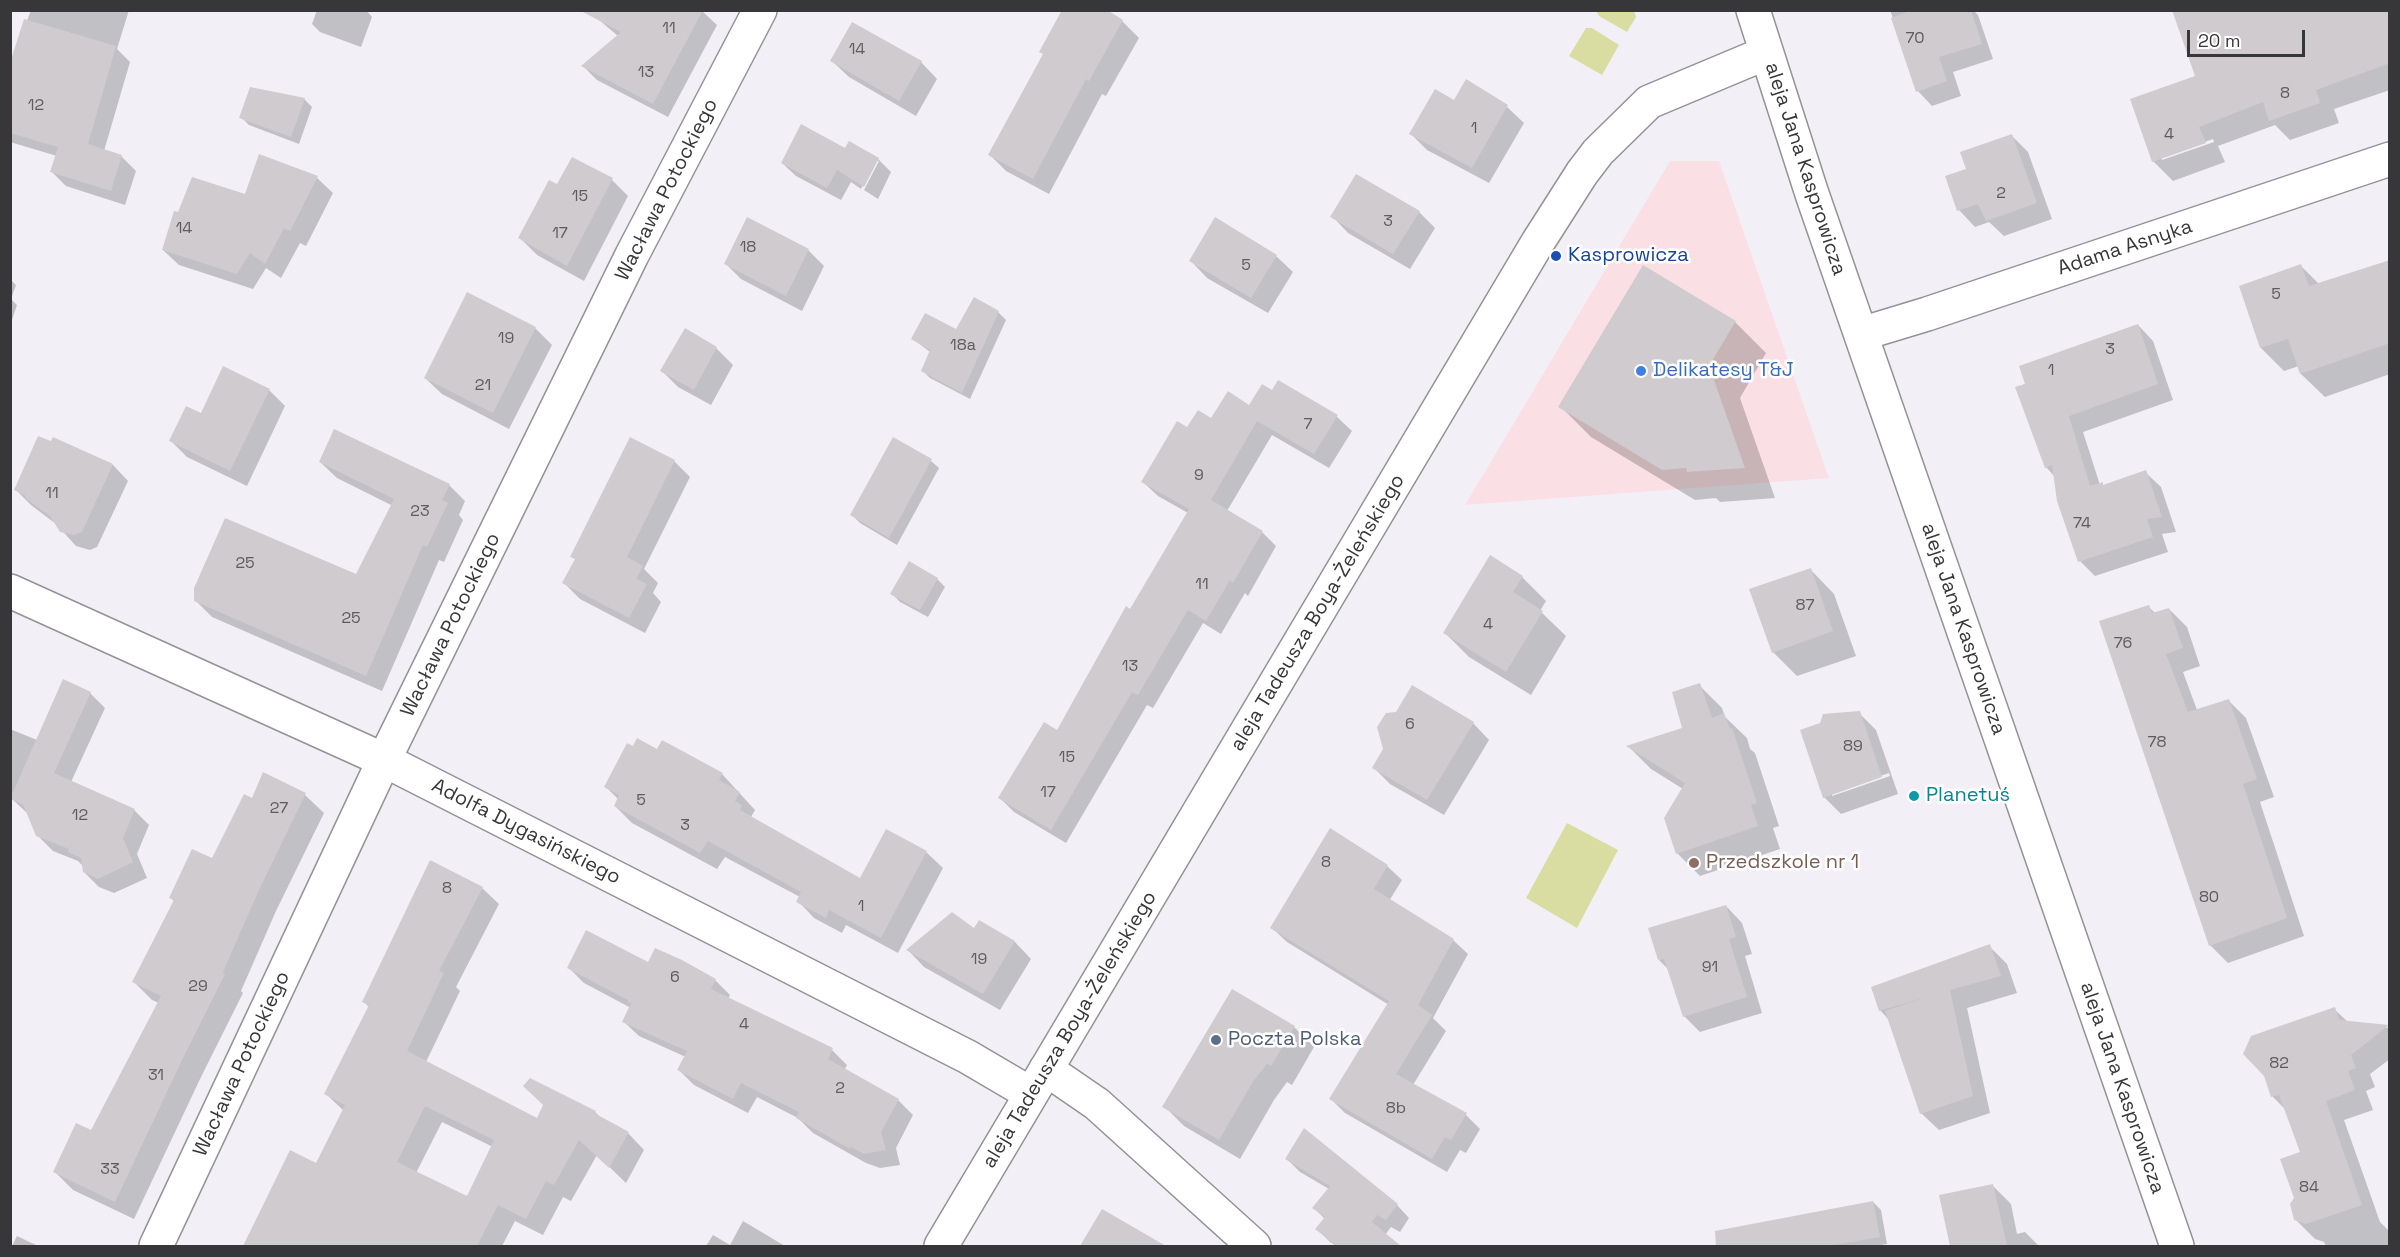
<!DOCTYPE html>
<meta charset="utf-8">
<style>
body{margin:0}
#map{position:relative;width:2400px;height:1257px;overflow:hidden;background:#f2f0f6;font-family:"Space Grotesk",sans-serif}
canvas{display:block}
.frame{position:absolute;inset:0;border:12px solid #373739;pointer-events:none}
.scale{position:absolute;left:2187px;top:30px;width:118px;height:27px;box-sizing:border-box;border:3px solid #373739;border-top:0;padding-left:8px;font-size:18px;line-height:21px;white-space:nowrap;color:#373739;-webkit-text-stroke:4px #fff;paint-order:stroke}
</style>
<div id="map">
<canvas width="2400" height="1257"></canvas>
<div class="frame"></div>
<div class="scale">20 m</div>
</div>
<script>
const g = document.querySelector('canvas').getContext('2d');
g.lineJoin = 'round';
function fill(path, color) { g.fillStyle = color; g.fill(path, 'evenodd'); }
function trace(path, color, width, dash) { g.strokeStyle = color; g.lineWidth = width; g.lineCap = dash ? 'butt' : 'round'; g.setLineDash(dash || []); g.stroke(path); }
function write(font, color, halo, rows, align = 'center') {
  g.font = font + ' "Space Grotesk",sans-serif'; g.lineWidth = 5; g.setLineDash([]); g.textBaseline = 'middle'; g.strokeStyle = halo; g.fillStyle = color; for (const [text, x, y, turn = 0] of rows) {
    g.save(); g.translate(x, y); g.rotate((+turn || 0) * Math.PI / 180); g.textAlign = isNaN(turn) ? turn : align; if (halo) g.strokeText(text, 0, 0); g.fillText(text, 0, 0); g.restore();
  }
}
fill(new Path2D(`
 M1670,161h49l110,317 -364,27z`), '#fae0e5');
fill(new Path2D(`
 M1596,11h38l2,6 -9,15 -28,-16z
 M1586,28h6l27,17 -17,30 -33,-19z
 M1567,823l51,27 -41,78 -51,-30z`), '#d9dda1');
fill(new Path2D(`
 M31,10h98l-12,39 13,13 -26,89 17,5 15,15 -11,34 -59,-19 -15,-15 6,-15 -47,-14v-75z
 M317,10h49l6,7 -11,30 -41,-15 -8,-8z
 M1104,10l18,11 17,17 -33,58 -4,-2 -53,100 -43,-23 -16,-16 54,-100 -3,-3z
 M1890,10h83l5,5 15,44 -40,13 8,24 -29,10 -14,-15z
 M2390,10v80l-56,19 5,14 -49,17 -15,-15 -57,21 7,16 -52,19 -20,-20 44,-84zM2213,139l1,3 -52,18v-3z
 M702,11l15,14 -49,92 -71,-37 -14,-14 35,-30 -20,-17z
 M832,61l89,1 16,17 -21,37 -67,-39z
 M1466,81l41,26 17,16 -35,60 -62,-33 -16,-16 44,-32z
 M304,99l8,8 -13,37 -50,-19 -8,-8z
 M2012,136l16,16 24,67 -48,17 -15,-14 -14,5 -16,-17 9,-41z
 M846,150l32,9 13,13 -13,27 -14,-9 15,-29h-4l-14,28 -10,-7 -10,18 -45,-24 -14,-13z
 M317,178l16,15 -27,53 -6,-3 -19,35 -15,-10 -13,21 -74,-24 -16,-15 83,-54z
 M612,180l16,16 -44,85 -47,-26 -17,-17 38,-52z
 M1419,212l16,16 -25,41 -62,-36 -16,-17z
 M748,219l60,31 16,16 -22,45 -61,-32 -15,-15z
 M1216,219l60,37 17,16 -25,41 -61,-35 -16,-17z
 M2390,261v113l-65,23 -24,-23 -2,-8 -15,5 -23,-23 40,-82 18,18z
 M10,279l6,6 -5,14 6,6 -7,21z
 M998,312l8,8 -36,79 -40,-21 -8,-8 8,-18 -17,-13 43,-7z
 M1735,322l31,31 -26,45 35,100 -55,4 -4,-4 -21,2 -104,-63 -31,-31z
 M2138,325l15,16 20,59 -90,32 17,53 5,1 40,-14 16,15 15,45 -14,2 6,18 -73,24 -15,-15 -25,-84 -9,-10 -29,-79z
 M535,328l17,17 -43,84 -67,-35 -17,-16z
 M685,330l31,18 17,17 -22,40 -33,-18 -16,-16z
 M269,390l16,16 -38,80 -60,-29 -16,-16 30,-26z
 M1273,392l64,25 15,14 -23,37 -57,-33 -45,76 35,21 14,14 -28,50 -3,-3 -24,41 -18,-11 -50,85 -6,-3 -81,138 -52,-31 -14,-14 58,-66 130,-219 -30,-17 -15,-14 45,-53 61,-22z
 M53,439l60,26 15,16 -31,66 -7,3 -14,-4 -20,-22 -25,-19 -15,-15z
 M894,439l37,22 8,7 -42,77 -37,-22 -8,-8z
 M674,461l16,16 -46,92 14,14 -5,10 8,9 -16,31 -65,-34 -16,-16 12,-23 -4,-4z
 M320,462l129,23 16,16 -6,14 4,5 -19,42 -5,-2 -57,131 -170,-74 -17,-17 161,-24 37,-70 -56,-28z
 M1810,569l24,25 22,62 -59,20 -24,-24z
 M1522,577l24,24 -6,10 26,25 -35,59 -62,-38 -24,-24z
 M937,579l8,8 -17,30 -28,-15 -8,-8z
 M2149,607l7,7 13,-5 18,18 13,39 -17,6 14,38 31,-10 18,18 28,79 -14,5 44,134 -76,27 -18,-18z
 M1699,685l23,23 3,9 22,21 3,11 5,4 24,73 -6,2 7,21 -80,27 -23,-23 6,-64 -32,-20 -22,-22 54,-18z
 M90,693l15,15 -34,74 63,28 15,15 -12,29 10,24 -33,15 -15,-6 -15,-15 -1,-6 -5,-5 -25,-10 -16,-16 -9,-21 -17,-16 2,-5 -3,-1v-63l27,11z
 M1859,713l17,17 22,64 -57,20 -17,-17 -3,-73zM1889,773l1,3 -58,20v-3z
 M1473,723l16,17 -45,75 -54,-31 -16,-16z
 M634,748l23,2 65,24 33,36 -4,7 109,63 66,-28 17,16 -45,85 -52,-28 -4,8 -28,-15 -16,-17 2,-4 -75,-40 -8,12 -85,-46 -17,-17 4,-6 -13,-13z
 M264,774l41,21 19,18 -48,98 -35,80 2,2 -42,84 -67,142 -61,-29 -19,-19 37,-39 68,-129 -7,-3 -18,-18 41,-80 -4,-4 42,-38 40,-60z
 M1387,866l15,14 -13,21 64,39 15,14 -35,64 13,13 -33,54 53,30 14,14 -14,24 -6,-3 -13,22 -102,-59 -14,-14 58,-94 -102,-63 -15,-14z
 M482,888l17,16 -43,83 4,4 -34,71 112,58 57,-8 7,7 26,14 16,17 -18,33 -29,-28 -26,46 -8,-4 -20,38 -28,-14 -13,25h-112l-32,-15 -8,15h-100l-4,-3 70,-78 28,-54 -18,-17 43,-87 -6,-6zM442,1122l51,25 -25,51 -52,-25z
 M1726,906l16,17 10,31 -7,2 17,57 -62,19 -16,-16 -15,-46 -10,-10z
 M980,922l35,20 16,17 -31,51 -76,-43 -16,-17 67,-20z
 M1989,946l18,18 10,29 -50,15 23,105 -51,17 -18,-17 -32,-93 -9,-10z
 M648,964l67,16 15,15 -2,4 104,51 15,15 -2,4 53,31 15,15 -17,33 4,17 -20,3 -14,-5 -53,-30 -15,-15 -41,-21 -9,16 -54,-28 -15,-15 7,-13 -47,-21 -15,-14 7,-14 -47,-25 -15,-15z
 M2334,1009l14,13 42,6v31l-20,15 5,13 -9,4 7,19 -29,10 36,102 10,10v14h-64l-2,-4 -9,-3 -20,-20v-21l7,-45 -15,-42 -14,-14 -8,-22z
 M1294,1027l20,20 -22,38 -5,-3 -13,18 -34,59 -56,-33 -20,-20z
 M1287,1159l110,46 12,13 -9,14 -9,-5 -6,8 12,11h-61l-6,-4 -13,-13 8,-10 -11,-11 15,-19 -29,-17z
 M1992,1185l19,19 6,30 8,-2 14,14h-87l-11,-50z
 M1873,1202l8,8 6,34 -12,2h-123l-4,-20z
 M1103,1211l51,30 5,5h-77z
 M743,1221l42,25h-79l7,-11 17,10z
 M17,1236l21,10h-26z`), '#0003');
fill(new Path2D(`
 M579,10h124l-50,94 -72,-38 40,-34z
 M1062,10h45l16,10 -34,61 -3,-2 -53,100 -45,-24 55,-101 -4,-2z
 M1912,10h59l11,34 -43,13 8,24 -31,11 -25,-74z
 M2172,10h218v53l-74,27 4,13 -51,18 -6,-19 -64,25 7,16 -54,19 -22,-63 65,-23z
 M24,19l92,27 -28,98 34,11 -11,36 -61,-19 8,-25 -48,-14v-70z
 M852,22l70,39 -23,40 -69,-40z
 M1466,79l42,26 -36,63 -63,-34 26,-45 19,11z
 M250,87l55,11 -14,39 -52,-19z
 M801,124l44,24 4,-7 30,17 -15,29 -27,-17 -10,18 -46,-25z
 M2012,134l25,69 -51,18 -8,-17 -21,7 -12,-35 21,-7 -6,-17z
 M259,154l59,22 -28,55 -6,-3 -19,36 -15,-11 -13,21 -75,-24 12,-39 4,1 14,-35 53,17z
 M572,157l41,21 -46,88 -49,-28 31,-58 8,4z
 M1356,174l64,37 -27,43 -63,-37z
 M747,217l62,32 -23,47 -62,-32z
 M1215,217l62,38 -26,43 -62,-37z
 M2390,260v83l-90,31 -12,-35 -28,9 -21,-62 62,-22 8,22z
 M1643,265l93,56 -27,45 36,102 -58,4 -1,-4 -24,2 -104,-63z
 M467,292l69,35 -43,86 -69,-35z
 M974,297l25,14 -37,82 -41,-22 9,-21 -19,-11 14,-26 31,16z
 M2138,324l20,60 -89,32 21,70 13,-4v3l43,-15 16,47 -15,2 6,18 -75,25 -21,-61 -5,-36 -7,3 -30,-81 10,-3 -6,-18z
 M685,328l32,19 -23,43 -34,-19z
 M223,366l47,23 -40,82 -61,-30 17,-35 15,7z
 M1278,380l60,35 -24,39 -57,-33 -46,79 52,31 -30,52 -3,-3 -24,41 -18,-11 -50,85 -6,-3 -81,138 -53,-32 46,-76 13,8 69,-124 4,3 59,-100 -48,-27 36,-61 10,6 11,-17 13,8 17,-27 21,14 13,-21 10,6z
 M334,429l116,55 -8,16 6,3 -21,44 -4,-2 -57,131 -172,-75v-13l31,-70 131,56 38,-75 -75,-37z
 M38,436l13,5 2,-4 60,27 -31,68 -8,3 -14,-3 -10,-16 -25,-18 1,-2 -12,-6z
 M630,437l45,23 -48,97 16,9 -7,13 11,5 -18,34 -67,-35 13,-24 -5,-2z
 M893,437l39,22 -43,79 -39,-23z
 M1490,555l33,21 -10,16 30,19 -37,61 -63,-39z
 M909,561l29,17 -18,32 -30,-16z
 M1811,568l22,63 -61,22 -23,-64z
 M2149,605l3,8 17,-5 14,40 -17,6 22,58 41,-13 28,80 -14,5 44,134 -78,28 -110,-325z
 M63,679l28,13 -37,81 81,36 -12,29 10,24 -35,17 -15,-7 -2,-14 -13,-6 1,-3 -33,-13 -13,-32 -13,-5z
 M1700,683l12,35 12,-5 6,16 2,-1 25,75 -6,2 7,21 -82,28 -12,-36 21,-35 -59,-37 56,-18 -10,-36z
 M1412,685l62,37 -47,78 -55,-32 11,-19 -6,-22 9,-14 10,-1z
 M1860,711l22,66 -59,21 -23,-68 20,-7 3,-9z
 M637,738l20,11 5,-9 61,33 -4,7 21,12 -5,9 7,4 -2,5 120,68 26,-49 41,22 -46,87 -52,-28 -3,8 -30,-16 5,-10 -93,-51 -8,12 -86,-47 5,-11 -15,-8 23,-44 6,3z
 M263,772l43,21 -48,99 -35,80 2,2 -42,84 -68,144 -62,-30 23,-49 15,7 70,-134 -29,-14 42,-82 -5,-2 23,-49 20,9 32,-64 8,4z
 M1330,828l58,37 -14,24 80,50 -36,66 14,10 -36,59 71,39 -16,27 -6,-3 -13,22 -103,-60 60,-98 -119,-73z
 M430,860l53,27 -44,84 5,2 -37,78 130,67 6,-13 -20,-19 7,-8 66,33 -2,2 35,19 -20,36 -30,-28 -25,45 -8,-4 -20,38 -28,-14 -21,41h-234l47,-96 26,13 29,-58 -21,-11 45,-89 -7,-3zM425,1106l69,34 -27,56 -70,-34z
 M1726,905l10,32 -7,2 18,58 -64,20 -19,-58 -6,1 -10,-32z
 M952,912l22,16 5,-8 36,21 -32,53 -77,-44z
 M586,930l62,32 7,-14 27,12 34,19 -5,10 122,59 -5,11 71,40 -18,33 5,18 -22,4 -13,-7 -1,2 -54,-31 3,-6 -58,-29 -8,16 -56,-29 10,-19 -65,-29 9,-19 -3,-1v-2l-61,-32z
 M1990,944l11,32 -51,14 23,106 -53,18 -35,-103 41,-14 -47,14 -8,-24z
 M1232,989l63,37 -24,40 -4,-2 -13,16 -35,60 -57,-33z
 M2335,1007l4,13 50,5 -38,30 5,13 -8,3 7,19 -29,11 36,104 -56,19 -12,-4 -4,-16 4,-6 -14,-39 20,-7 -21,-57 -8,2 -7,-21 -21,-22 8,-18z
 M1304,1128l94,76 -12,16 -9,-5 -5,7 29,24h-64l-22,-17 10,-12 -13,-9 18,-22 -45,-27z
 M1993,1184l14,62h-57l-11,-51z
 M1873,1201l7,36 -52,9h-112l-1,-15z
 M1102,1209l64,37h-86z`), '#cfcbce');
const street = new Path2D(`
 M1861,334l66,-20 463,-155
 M10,591l374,169 584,297 63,37
 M1046,1069l51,35 157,142
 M156,1246l228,-486 248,-505 128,-245`);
const secondary = new Path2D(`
 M1753,10l59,184 365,1052
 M941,1246l597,-1004 44,-69 16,-21 51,-50 117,-49`);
trace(street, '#949297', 36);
trace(secondary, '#949297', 36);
trace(street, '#fff', 33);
trace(secondary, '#fff', 33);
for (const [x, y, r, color] of [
 [1556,256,6,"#1a4fb4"],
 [1641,371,6,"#3f7fe0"],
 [1914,796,6,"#0f9aa8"],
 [1694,863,6,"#8d6e63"],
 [1216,1040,6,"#5c6f8a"]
]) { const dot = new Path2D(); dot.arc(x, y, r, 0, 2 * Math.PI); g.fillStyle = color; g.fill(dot); trace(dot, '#fff', 2); }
write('16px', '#5d5c5e', null, [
 ["11",669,29],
 ["70",1915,39],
 ["14",857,50],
 ["13",646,73],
 ["8",2285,94],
 ["12",36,106],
 ["1",1474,129],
 ["4",2169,135],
 ["2",2001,194],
 ["15",580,197],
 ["3",1388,222],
 ["14",184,229],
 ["17",560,234],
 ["18",748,248],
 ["5",1246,266],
 ["5",2276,295],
 ["19",506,339],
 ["18a",963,346],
 ["3",2110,350],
 ["1",2051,371],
 ["21",483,386],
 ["7",1308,425],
 ["9",1199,476],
 ["11",52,494],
 ["23",420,512],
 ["74",2082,524],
 ["25",245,564],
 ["11",1202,585],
 ["87",1805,606],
 ["25",351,619],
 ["4",1488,625],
 ["76",2123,644],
 ["13",1130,667],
 ["6",1410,725],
 ["78",2157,743],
 ["89",1853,747],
 ["15",1067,758],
 ["17",1048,793],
 ["5",641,801],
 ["27",279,809],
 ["12",80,816],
 ["3",685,826],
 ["8",1326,863],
 ["8",447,889],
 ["80",2209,898],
 ["1",861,907],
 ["19",979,960],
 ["91",1710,968],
 ["6",675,978],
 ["29",198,987],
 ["4",744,1025],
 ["82",2279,1064],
 ["31",156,1076],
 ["2",840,1089],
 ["8b",1396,1109],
 ["33",110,1170],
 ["84",2309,1188]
]);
write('20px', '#373739', '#fff', [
 ["aleja Jana Kasprowicza",1805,169,72],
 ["Wacława Potockiego",667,190,-63],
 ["Adama Asnyka",2125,248,-18],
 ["aleja Tadeusza Boya-Żeleńskiego",1318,613,-59],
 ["Wacława Potockiego",451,625,-64],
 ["aleja Jana Kasprowicza",1963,629,71],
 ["Adolfa Dygasińskiego",526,832,27],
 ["aleja Tadeusza Boya-Żeleńskiego",1070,1030,-59],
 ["Wacława Potockiego",242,1064,-65],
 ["aleja Jana Kasprowicza",2122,1088,71]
]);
write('20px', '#164399', '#fff', [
 ["Kasprowicza",1568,256]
], 'left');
write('20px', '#366cbe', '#fff', [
 ["Delikatesy T&J",1653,371]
], 'left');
write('20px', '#0d838f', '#fff', [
 ["Planetuś",1926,796]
], 'left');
write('20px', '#785e54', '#fff', [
 ["Przedszkole nr 1",1706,863]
], 'left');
write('20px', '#4e5e75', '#fff', [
 ["Poczta Polska",1228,1040]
], 'left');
</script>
